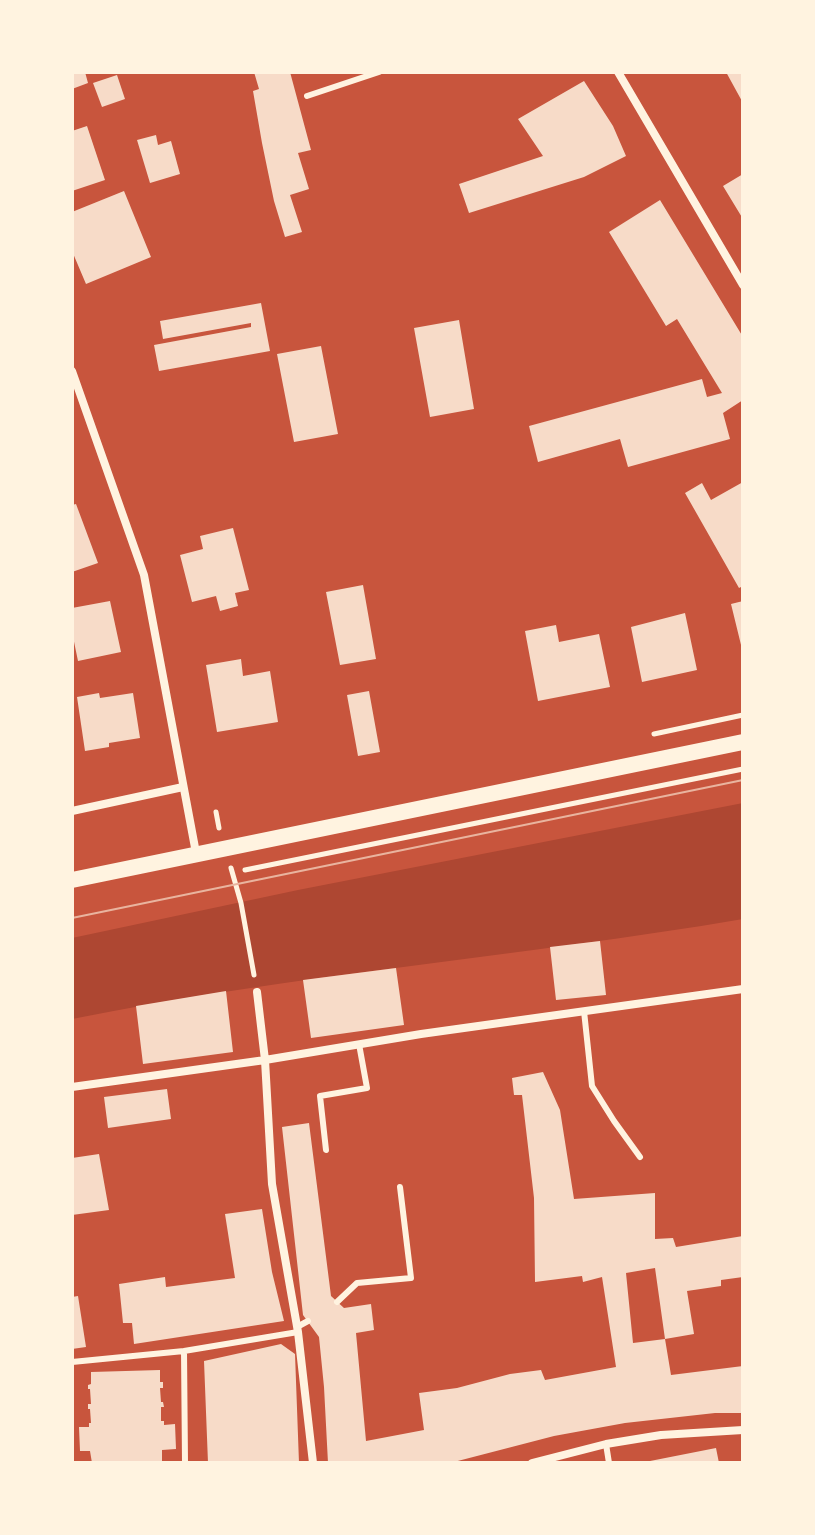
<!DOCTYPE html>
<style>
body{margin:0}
#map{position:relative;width:815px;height:1535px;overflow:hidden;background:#c8553d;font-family:"Archivo Narrow",sans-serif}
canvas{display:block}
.frame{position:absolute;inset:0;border:74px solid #fff3e0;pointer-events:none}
</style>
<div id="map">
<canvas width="815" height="1535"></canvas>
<div class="frame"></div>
</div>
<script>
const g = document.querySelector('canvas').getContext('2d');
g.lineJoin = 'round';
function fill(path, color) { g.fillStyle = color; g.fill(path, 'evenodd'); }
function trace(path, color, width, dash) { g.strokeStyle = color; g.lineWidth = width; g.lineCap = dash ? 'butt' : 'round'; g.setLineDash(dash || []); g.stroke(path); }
fill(new Path2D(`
 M743,803v116c-223,38 -449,55 -671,100v-81l226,-48z`), '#ae4732');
fill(new Path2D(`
 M72,72h13l3,11 -16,6z
 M254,72h36l21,78 -13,3 11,36 -19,6 12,37 -17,5 -11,-36 -12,-58 -9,-52 6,-2z
 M726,72h17v31z
 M117,75l8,24 -23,8 -9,-24z
 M584,81l29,45 13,30 -42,21 -115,36 -10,-29 84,-28 -25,-37z
 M87,126l18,54 -33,11v-60z
 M156,135l2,10 13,-4 9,33 -30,9 -13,-43z
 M743,174v45l-20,-33z
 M124,191l27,66 -65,27 -14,-33v-39z
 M660,200l83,137v63l-20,13 7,26 -102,28 -8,-28 -82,23 -9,-36 173,-47 5,18 15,-4 -45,-74 -11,7 -57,-94z
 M261,303l9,48 -111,20 -5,-26 97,-18v-4l-88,16 -3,-18z
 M459,320l15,89 -44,8 -16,-89z
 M321,346l17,88 -44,8 -17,-88z
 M743,482v104l-4,2 -54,-95 17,-10 9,17z
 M76,504l22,59 -26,9v-67z
 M233,528l16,62 -14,3 3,13 -18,5 -4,-15 -24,6 -12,-47 23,-6 -3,-13z
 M363,585l13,74 -36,6 -14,-73z
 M110,601l11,51 -43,9 -6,-29v-24z
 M743,601v48h-1l-11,-45z
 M685,613l12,57 -55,12 -11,-55z
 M556,625l3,17 40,-8 11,53 -72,14 -13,-70z
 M241,659l2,17 27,-5 8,51 -61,10 -11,-67z
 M369,691l11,61 -22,4 -11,-61z
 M99,693l1,5 33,-5 7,45 -31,5v4l-24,4 -8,-54z
 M600,941l6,54 -50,5 -6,-53z
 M396,968l8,57 -93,13 -8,-58z
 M226,991l7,61 -90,12 -7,-58z
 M543,1072l17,38 14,89 81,-6v46l18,-1 3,9 67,-11v41l-22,3v6l-34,5 7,43 -29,5 -10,-71 -29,5 7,70 32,-4 6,36 72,-9v47h-28l-90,10 -71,13 -104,27h-122l-4,-76 -5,-50 -16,-22 -21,-188 27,-4 22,173 13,12 27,-4 3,26 -18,3 10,108 58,-11 -5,-37 38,-5 53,-14 31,-4 4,10 71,-13 -14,-90 -19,5 -1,-6 -47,6 -1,-84 -12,-103h-8l-2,-17z
 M167,1089l4,30 -63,9 -4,-31z
 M99,1154l10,56 -37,5v-57z
 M262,1209l10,63 12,49 -150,23 -2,-21h-9l-4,-39 46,-7 1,10 69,-9 -10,-64z
 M78,1296l8,51 -14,2v-52z
 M281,1344l14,10 4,109h-91l-4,-102z
 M160,1370v12h3v6h-3l1,14h2l1,5h-3v14h3v4l11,-1 1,25 -14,1v13h-70l-2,-12h-10l-1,-24h10v-4h2l-1,-14h-2v-5h3l-1,-15h-2v-4l3,-1v-12z
 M716,1448l3,15h-74v-1z`), '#f7dbc8');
trace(new Path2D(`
 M654,734l89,-19
 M216,812l3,16
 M231,868l10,35 13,72
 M245,870l498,-101`), '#fff3e0', 5);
trace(new Path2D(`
 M307,96l72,-24
 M584,1011l8,75 22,35 26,36
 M326,1150l-6,-54 47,-8 -8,-44
 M337,1302l20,-19 54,-5 -11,-91
 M297,1327l11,-6
 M72,1362l112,-11
 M606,1444l3,19
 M185,1463l-1,-112 114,-19`), '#fff3e0', 6);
trace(new Path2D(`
 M618,72l125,213
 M72,371l72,204 52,278
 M72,811l111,-24
 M257,992l8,68 7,124 26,148 15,131
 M72,1087l193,-27 156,-26 322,-45
 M532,1463l74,-19 55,-9 82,-5`), '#fff3e0', 8);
trace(new Path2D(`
 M72,880l671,-138`), '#fff3e0', 16);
trace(new Path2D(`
 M72,918l671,-138`), '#e9b49f', 2);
</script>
